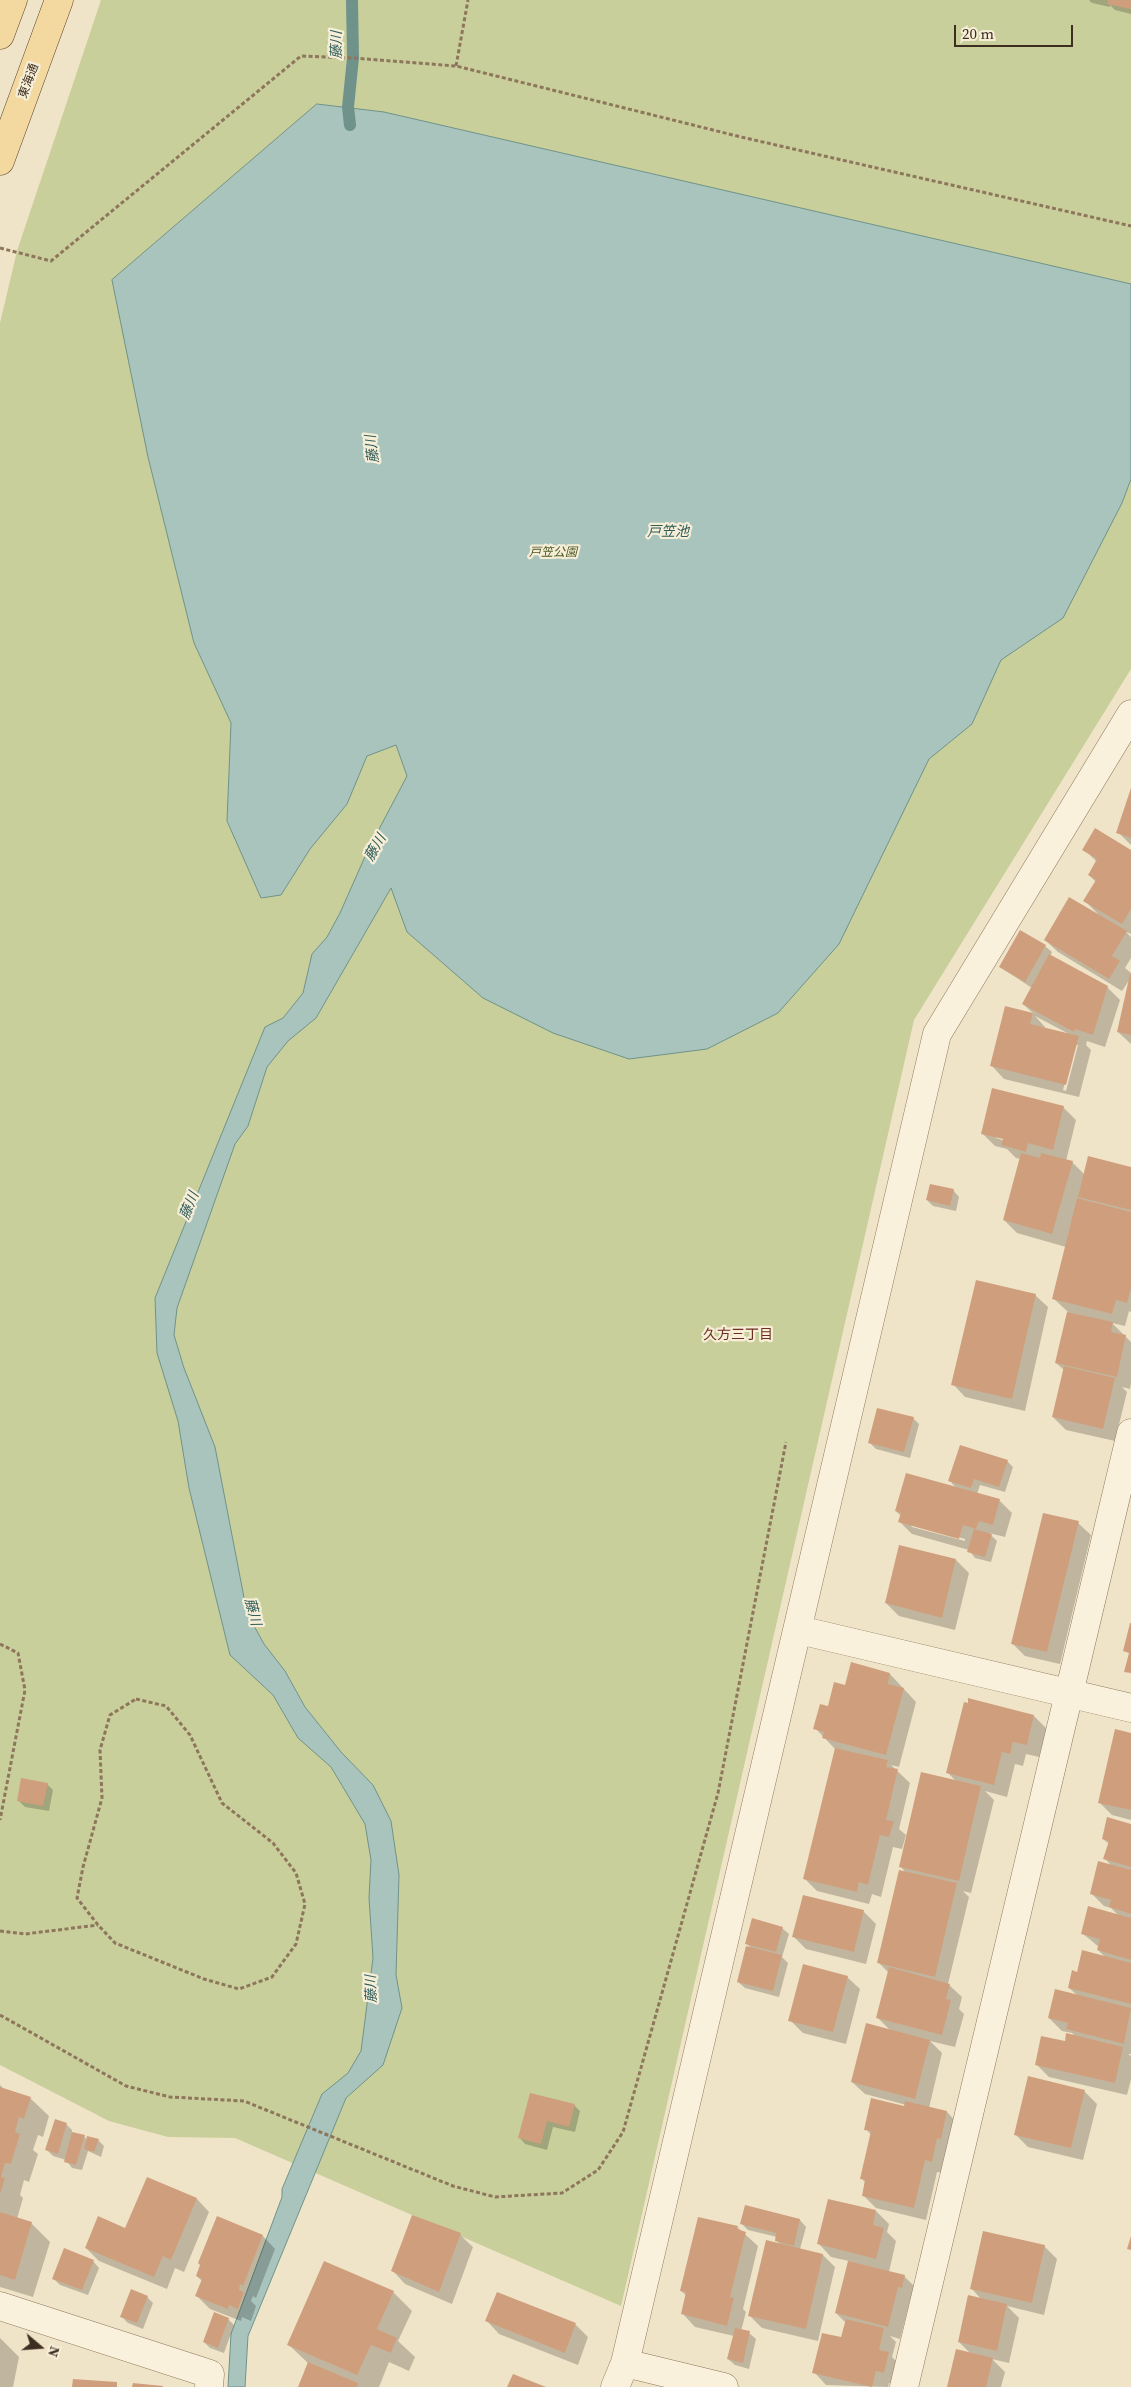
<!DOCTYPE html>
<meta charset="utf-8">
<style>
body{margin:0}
#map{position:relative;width:1131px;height:2387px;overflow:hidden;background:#f0e4c8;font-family:"Source Serif 4",serif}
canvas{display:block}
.north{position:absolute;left:15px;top:2322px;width:50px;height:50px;-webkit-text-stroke:4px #f7eed8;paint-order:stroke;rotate:108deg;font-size:14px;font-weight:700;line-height:20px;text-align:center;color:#3d2e20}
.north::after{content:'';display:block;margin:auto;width:18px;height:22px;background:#3d2e20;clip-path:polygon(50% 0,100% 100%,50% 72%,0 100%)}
.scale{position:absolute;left:954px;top:25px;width:119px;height:22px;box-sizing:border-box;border:2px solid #3d2e20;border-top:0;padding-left:6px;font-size:15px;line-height:18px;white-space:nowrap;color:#3d2e20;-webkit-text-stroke:4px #f7eed8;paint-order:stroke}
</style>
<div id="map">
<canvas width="1131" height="2387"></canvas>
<div class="north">N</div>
<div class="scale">20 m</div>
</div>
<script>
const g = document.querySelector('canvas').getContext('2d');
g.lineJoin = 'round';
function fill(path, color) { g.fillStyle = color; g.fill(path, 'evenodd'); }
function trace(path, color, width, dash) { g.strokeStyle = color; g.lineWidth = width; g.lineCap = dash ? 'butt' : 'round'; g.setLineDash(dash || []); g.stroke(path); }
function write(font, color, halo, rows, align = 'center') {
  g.font = font + ' "Source Serif 4","Noto Sans JP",serif'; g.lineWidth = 4.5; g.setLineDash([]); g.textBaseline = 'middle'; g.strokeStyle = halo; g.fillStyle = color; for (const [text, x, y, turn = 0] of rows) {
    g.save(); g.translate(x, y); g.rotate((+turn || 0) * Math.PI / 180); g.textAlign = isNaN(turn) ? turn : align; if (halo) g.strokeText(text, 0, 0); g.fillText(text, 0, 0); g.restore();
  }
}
fill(new Path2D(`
 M101,0h1030v669l-217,351 -293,1286 -386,-168 -67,-1 -59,-16 -109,-56v-1742l17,-72z`), '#c9cf9b');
const water = new Path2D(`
 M317,104l67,8 747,172v195l-9,24 -59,115 -62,42 -29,64 -43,35 -90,185 -61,69 -71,36 -78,10 -76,-26 -70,-35 -76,-66 -16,-44 -75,130 -28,23 -21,26 -19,59 -13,18 -58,164 -3,27 10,33 31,79 32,166 17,31 21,27 20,36 36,45 32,33 18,36 8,54 -3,100 6,33 -19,57 -37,33 -98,238 -3,51h-17l3,-53 51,-137v-8l40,-95 26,-21 13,-22 12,-93 -4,-60 2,-38 -6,-36 -34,-57 -33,-29 -25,-43 -43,-40 -41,-167 -11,-67 -21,-68 -2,-55 110,-271 18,-9 20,-25 9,-39 15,-17 13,-24 27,-61 40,-76 -11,-31 -29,11 -20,48 -37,45 -29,46 -20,3 -34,-77 4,-98 -37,-80 -46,-186 -36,-177z`);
fill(water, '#a9c4bc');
trace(water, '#6f938a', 1);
fill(new Path2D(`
 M1089,0h42v14l-16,-4 -5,-5v2l-18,-4z
 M1131,791v54l-13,-13z
 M1084,849l47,2v83l-5,-2 5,5v21l-6,10 6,5v71l-13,-12 12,-53 -8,12 -64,-39 -13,-12 53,-26 -13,-13 11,-19 -7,-7 8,-13z
 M1020,932l25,14 7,6 -2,4 57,31 13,13 -15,47 -18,-6 -1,4 5,5 -12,47 -75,-18 -12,-13 14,-58 28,6 -11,-10 9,-16 -32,-21zM1035,1016l34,18 -25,-5 1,-2zM1075,1045h3l-12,46 -3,-1z
 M1063,1107l13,13 -10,41 6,1 13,13 46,-7v144l-2,-1 -4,15 -13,-3 19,19v41l-1,6 -8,-2 5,5 -12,49 -49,-11 -13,-13 11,-47 -8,-7 12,-51 -15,-14 13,-51 -49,-14 -13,-13 17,-61 -5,-1 -9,-9 -12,-3 -13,-13zM996,1136l13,3v3l-13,-4z
 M953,1190l6,7 -3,14 -23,-5 -6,-6z
 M1035,1295l13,12 -23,104 -60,-14 -12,-13z
 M913,1418l6,6 -9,34 -34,-9 -6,-6z
 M1007,1461l6,6 -8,25 -25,-7 -3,9 23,7 12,12 -7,24 -16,-4 8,8 -6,21 -16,-4 -6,-8 -57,-16 -13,-13 2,-5 -5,-5 61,-22 -7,-8zM909,1523l56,16v2l-53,-14z
 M1078,1523l13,12 -31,129 -35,-8 -13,-13z
 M900,1547l56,13 13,13 -14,57 -56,-14 -13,-13z
 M890,1674l26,28 -17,65 -8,-2 19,18 -11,46 7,6 -4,14 -9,-2 -12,50 -9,-3 -3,10 -52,-13 -12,-12 31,-129 -21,-22 31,-41z
 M969,1700l65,16 13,13 -8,28 -13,-3 -3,12 -8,-2 -8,33 -22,-6 9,9 -23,93 -8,-2 6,6 -21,87 14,13 -3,12 5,5 -9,33 -25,-6 12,12 -13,55 18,4 12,13 -15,48 -7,-1 -11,48 -50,-12 -13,-13 2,-13 -4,-4 10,-43 -5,-6 44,-23 -45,-12 -13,-12 39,-51 -13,-13 11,-45 -10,-10 27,-90 -5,-6 56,-85 -9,-9z
 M1131,1734v86l-19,-5 -12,-12z
 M47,1784l6,6 -4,21 -24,-4 -6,-6z
 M1131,1825v229h-3l3,2v23l-4,16 -78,-18 -13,-13 40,-27 -4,-4 -10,-2 -13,-13 29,-22 -9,-8 9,-15 28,-15 -8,-8 1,-3 -17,-14 37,-17 -8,-8 -7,-2 -13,-13 21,-27 -7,-7 4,-15 -6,-5z
 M863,1911l13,13 -10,40 -60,-15 -12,-12z
 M782,1928l7,6 -7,23 6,6 -9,34 -34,-9 -7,-6 14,-33 -5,-5z
 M847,1977l13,12 -14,55 -43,-11 -13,-13z
 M1029,2078l56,14 12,12 -14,56 -55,-13 -13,-13z
 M0,2085l5,5 25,8 19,18 -6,21 -5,-2 -5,15 5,4 -9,28 -5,-2 -4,15 3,3 -6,21 14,4 19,19 -17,55 -33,-10z
 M574,2105l6,6 -5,21 -22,-5 -6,23 -22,-6 -6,-7z
 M66,2124l6,6v3l12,3 3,4h11l6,6 -3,11 -13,-6 -6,19 -10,-2 -6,-8 -13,-4 -7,-7z
 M147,2179l50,20 12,13 -25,60 -9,-4 -8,21 -68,-28 -13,-13 40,-19z
 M746,2207l54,13 6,7 -6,22 23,6 12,12 -17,74 -56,-13 -12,-12 31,-71 -5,-5 1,-3 -29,-7 -6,-6z
 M876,2211l13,13 -2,8 9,9 -7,31 15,4 13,13 -3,11h-4l-10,39 -10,-3 6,6 -4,15 9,9 -5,19 -7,-2 -1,4 -62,-2 -12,-13 28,-33 4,-16 -10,-10 13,-52 -18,-4 -12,-13z
 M737,2227l21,19 -15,63 3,3 -5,19 8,2 7,6 -7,30 -14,-4 -7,-6 6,-23 -39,-9 -12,-13 4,-18 -6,-5z
 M460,2235l13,12 -21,57 -47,-20 -12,-13z
 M263,2236l12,13 -19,49 -3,-2 -2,5 5,5 -5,15 -9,-4 -1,4 -31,-12 -13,-13 6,-14 -6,-6z
 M1044,2246l13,13 -13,56 -37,-9 12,12 -10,45 -17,-4 13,13 -4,15h-53l23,-33 -12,-12 23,-42 -11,-12z
 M93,2261l6,7 -11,27 -28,-10 -6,-6z
 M393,2292l19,19 -14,30 17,16 -6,14 -20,-9 -10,25h-80l10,-23 -20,-19z
 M498,2294l78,31 12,12 -10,28 -79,-31 -12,-13z
 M147,2297l6,6 -10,26 -15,-6 -7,-7z
 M228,2319l6,6 -10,28 -14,-5 -6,-6z
 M0,2338l19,19 -6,30h-13z`), '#0003');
trace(new Path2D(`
 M350,125l-2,-18 5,-49 -1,-58`), '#6f938a', 12);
fill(new Path2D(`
 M1108,0h23v9l-24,-5z
 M1131,788v50l-15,-5z
 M1095,828l36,22v59l-9,15 -39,-23 13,-21 -8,-5 9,-16 -15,-9z
 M1069,897l58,34 -15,25 8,5 -11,18 -65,-39z
 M1020,930l26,15 -21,37 -26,-15z
 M1049,954l59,32 -15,49 -18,-6 -1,3 -52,-28z
 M1130,974h1v61l-14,-3z
 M1005,1006l28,7 -3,11 49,12 -13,49 -76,-19z
 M992,1088l72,18 -11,44 -25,-7 -2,9 -25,-7 2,-6 -22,-5z
 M1021,1153l19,5 1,-5 32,8 -21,73 -49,-14z
 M1088,1156l43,11v43l-53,-13z
 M930,1184l24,5 -4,17 -24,-6z
 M1077,1198l54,14v76l-4,15 -11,-3 -4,14 -60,-15z
 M976,1280l60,14 -24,105 -61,-14z
 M1067,1312l46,10 -2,10 15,3 -9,42 -62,-14z
 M1064,1366l51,12 -12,51 -51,-12z
 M877,1408l37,9 -10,35 -36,-9z
 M960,1445l48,15 -9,27 -25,-8 -3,9 -23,-7z
 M906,1473l94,26 -7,26 -14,-4 -3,8 -13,-4 -4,14 -61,-17 3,-9 -6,-2z
 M1043,1513l36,8 -32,131 -36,-8z
 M974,1529l18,5 -7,23 -18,-5z
 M899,1545l57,14 -14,59 -57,-15z
 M1130,1623h1v50l-7,-1 5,-19 -6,-2z
 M851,1662l39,11 -2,11 16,4 -18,67 -64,-17 2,-6 -11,-3 7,-25 8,2 6,-24 11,3z
 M968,1698l66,17 -7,30 -14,-3 -3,12 -8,-2 -8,33 -48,-12 18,-71 4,1z
 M1115,1729l16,4v77l-33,-7z
 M835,1748l53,12 -2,7 12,2 -12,51 8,1 -5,16 -9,-2 -12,50 -9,-3 -2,10 -54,-13z
 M921,1772l60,14 -22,95 -60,-14z
 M21,1778l27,5 -5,23 -26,-5z
 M1107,1817l24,7v43l-28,-8 6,-18 -7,-2z
 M1098,1861l33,9v44l-22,-7 2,-7 -21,-6z
 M899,1870l58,13 -22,94 -58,-14z
 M803,1895l61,15 -10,42 -62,-15z
 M1088,1906l43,12v42l-34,-10 3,-11 -19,-5z
 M752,1918l31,9 -7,25 -31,-8z
 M746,1946l36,9 -9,36 -36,-9z
 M1082,1950l49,13v41l-63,-16 4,-18 5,2z
 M803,1964l45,12 -15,56 -45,-11z
 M889,1967l61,17 -4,15 5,1 -9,35 -66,-17z
 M1055,1989l76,19 -7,36 -58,-15 2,-6 -20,-5z
 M866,2023l64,17 -15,59 -64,-17z
 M1066,2033l57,14 -8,36 -80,-18 6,-29 24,5z
 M1028,2076l57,14 -14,58 -57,-13z
 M0,2087l31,10 -7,22 -5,-2 -4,15 5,2 -9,30 -6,-1 -4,14 4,1 -5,16z
 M530,2093l45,11 -6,23 -22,-6 -6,23 -23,-6z
 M871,2098l33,8 1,-5 42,10 -6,28 -4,-1 -5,24 -7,-2 -11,48 -52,-12 3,-16 -5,-1 11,-48 -7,-1z
 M55,2119l12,4 -9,31 -13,-4z
 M72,2132l13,3 -9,30 -12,-3z
 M87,2136l12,3 -5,13 -10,-3z
 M147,2177l50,21 -26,62 -8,-4 -9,21 -69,-29 13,-32 27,12z
 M828,2199l48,11 -3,15 11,3 -8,31 -59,-15z
 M745,2205l55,14 -6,27 -19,-5 1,-8 -36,-9z
 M0,2212l32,10 -17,58 -15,-5z
 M412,2215l49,18 -22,59 -48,-21z
 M217,2216l46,19 -20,51 -3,-2 -1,6 5,2 -6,17 -9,-4 -1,4 -33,-13 7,-17 -6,-3 4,-11 -2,-2z
 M698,2217l40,9 -1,3 9,3 -16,65 4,1 -7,28 -46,-12 5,-22 -6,-1z
 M983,2231l62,14 -13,58 -62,-14z
 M1131,2236v14l-4,-1z
 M766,2240l57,14 -17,75 -58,-13z
 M64,2248l30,12 -12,30 -30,-11z
 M324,2261l70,30 -17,38 20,9 -6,15 -20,-8 -14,30 -70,-30z
 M848,2261l57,14 -3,13 -4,-1 -10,40 -53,-14z
 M131,2289l17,7 -11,27 -17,-6z
 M497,2292l79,31 -11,30 -80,-32z
 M968,2295l39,9 -10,47 -39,-9z
 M214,2312l15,6 -11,30 -15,-6z
 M846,2319l38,9 -5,22 10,2 -5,21 -8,-2 -4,16 -60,-14 10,-40 19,4z
 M735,2328l15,3 -7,32 -16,-4z
 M956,2349l37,9 -7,29h-39z
 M308,2362l50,21 -1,4h-59z
 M513,2374l33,13h-39z
 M73,2379l44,3v5h-45z
 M133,2383l30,3v1h-31z`), '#cf9f7d');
const street = new Path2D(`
 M799,1630l332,78
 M0,2306l210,68 -1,13
 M625,2363l312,-1329 194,-320
 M615,2387l10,-24 99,24
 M904,2387l227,-954`);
const primary = new Path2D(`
 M0,35l13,-35
 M0,161l59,-161`);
trace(street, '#8d765c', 29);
trace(primary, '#5b4430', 29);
trace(new Path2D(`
 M456,66l12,-66
 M0,248l51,13 250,-205 52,2 103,8 285,71 390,89
 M0,1644l18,9 7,37 -25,130
 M136,1699l30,7 24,29 32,68 51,40 23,30 9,31 -9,40 -24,33 -33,12 -35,-10 -89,-36 -17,-18 -21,-27 6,-31 19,-69 -2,-48 10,-35z
 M0,1931l25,3 73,-9
 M0,2015l126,71 44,11 74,4 209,85 42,11 67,-4 36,-23 25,-38 95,-339 68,-351`), '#8d765c', 3, [4, 2.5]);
trace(street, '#faf1dc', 28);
trace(primary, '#f3d9a0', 28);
write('12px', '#3d2e20', '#f7eed8', [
 ["東海通",29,81,-70]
]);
write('italic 12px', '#4d5a26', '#f7eed8', [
 ["戸笠公園",553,553]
]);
write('italic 14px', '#2f5d5a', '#f7eed8', [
 ["藤川",337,45,-90],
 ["藤川",373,449,-97],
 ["戸笠池",668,532],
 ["藤川",376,848,-60],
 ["藤川",190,1206,-68],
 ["藤川",252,1612,75],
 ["藤川",372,1989,-92]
]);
write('14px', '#6b2e1e', '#f7eed8', [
 ["久方三丁目",738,1335]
]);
</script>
